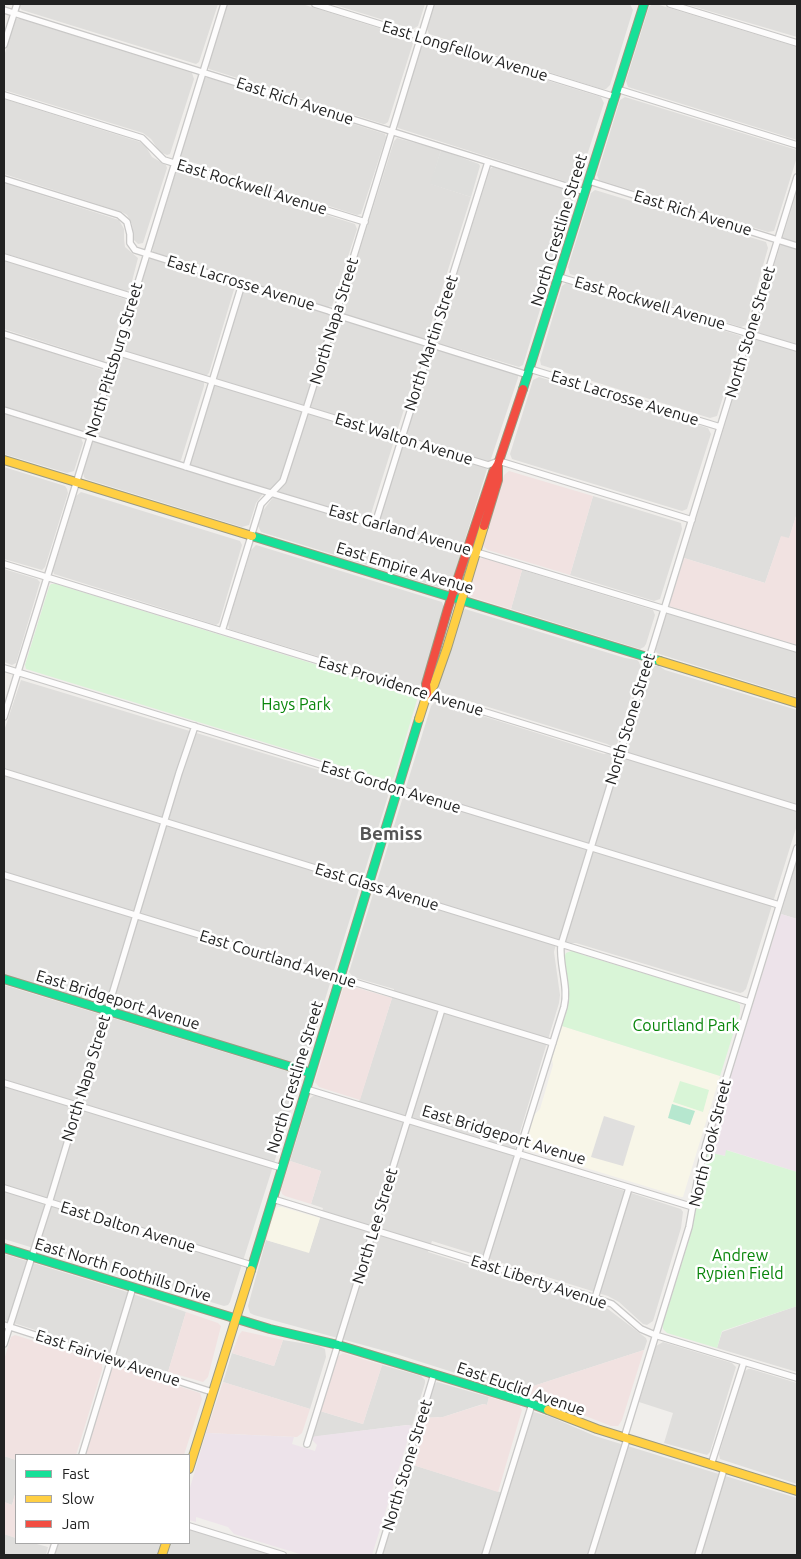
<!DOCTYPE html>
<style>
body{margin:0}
#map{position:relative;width:801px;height:1559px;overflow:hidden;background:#f0eeeb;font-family:Ubuntu,sans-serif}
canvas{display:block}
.frame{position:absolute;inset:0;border:5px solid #222;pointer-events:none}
.legend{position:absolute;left:15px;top:1454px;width:175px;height:90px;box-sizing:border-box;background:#fff;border:1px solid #a7a7a7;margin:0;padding:6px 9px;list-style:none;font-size:15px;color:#222}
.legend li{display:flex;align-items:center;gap:10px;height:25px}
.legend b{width:25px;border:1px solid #a7a7a7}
</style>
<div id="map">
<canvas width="801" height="1559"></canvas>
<div class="frame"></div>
<ul class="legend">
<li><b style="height:6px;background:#16e098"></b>Fast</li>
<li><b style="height:6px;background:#ffcf43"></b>Slow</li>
<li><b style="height:6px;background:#f24e42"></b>Jam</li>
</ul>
</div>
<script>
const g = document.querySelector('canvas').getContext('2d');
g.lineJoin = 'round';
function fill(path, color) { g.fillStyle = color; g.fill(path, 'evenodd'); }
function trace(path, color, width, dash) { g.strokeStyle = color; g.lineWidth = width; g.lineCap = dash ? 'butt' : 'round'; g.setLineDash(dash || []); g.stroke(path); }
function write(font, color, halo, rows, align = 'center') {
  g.font = font + ' Ubuntu,sans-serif'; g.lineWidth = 5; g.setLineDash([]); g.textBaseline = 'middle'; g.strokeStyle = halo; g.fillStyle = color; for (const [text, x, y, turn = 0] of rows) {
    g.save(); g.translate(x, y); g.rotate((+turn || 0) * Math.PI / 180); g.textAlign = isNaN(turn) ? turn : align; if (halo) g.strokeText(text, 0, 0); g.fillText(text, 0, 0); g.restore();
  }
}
fill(new Path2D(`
 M20,4h198l-19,58 -3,2 -174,-54 -3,-3z
 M227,4h75l108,34 3,5 -25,79 -3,2h-2l-174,-55 -1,-4z
 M332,4h93l-7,22 -5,3z
 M435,4h195l3,6 -23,75 -4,4h-4l-173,-55 -2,-5z
 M652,4h4l141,43v93l-169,-53 -2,-6 23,-74z
 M685,4h112v33z
 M16,19h5l171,54 2,6 -24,75 -3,1 -7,-3 -9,-13 -8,-6 -139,-43v-34z
 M425,43l176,54 3,6 -1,3 -25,77 -5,1 -175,-56 -1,-3 25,-80z
 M204,78h5l176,56 1,3 -25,77 -4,1 -175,-56 -2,-5z
 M625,97l172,53v7l-23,74 -6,1 -169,-52 -2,-5 23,-75z
 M4,99l136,43 6,5 6,10 14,8 1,3 -24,75 -5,1 -4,-4 -2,-16 -5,-9 -5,-3 -118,-38z
 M397,138l44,12 -10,34 40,13 -101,320 -1,3 -176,-53 -3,-2v-3l52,-171 3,-2 3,-1 91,28 55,-175z
 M493,167l77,24 5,5 -52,169 -4,2 -80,-24 -3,-3 54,-171z
 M177,169h4l174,55 2,5 -25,77 -4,1 -175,-55 -1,-4z
 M4,183l115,37 5,9v10l1,8 13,11 -8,31 -5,3 -121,-39z
 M595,190l171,52 2,6 -22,77 -5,2 -171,-53 -2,-7 23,-74z
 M797,191v322l-8,26 -8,-2 -16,46 -81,-25z
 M152,258l80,25 3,3 -26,87 -3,3 -81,-24 -3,-3 25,-88z
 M4,259l121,40 1,3 -18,57 -5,2 -99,-32z
 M566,283h4l171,53v4l-24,76 -7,2 -169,-53 -1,-5 22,-74z
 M4,337l99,33 1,3 -18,57 -4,1 -78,-25z
 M433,348l85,26v4l-27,81 -2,3 -82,-24 -1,-5z
 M121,356l83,25v5l-23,74 -2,2 -85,-26 24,-78z
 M539,377l169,51 3,6 -24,75 -5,2 -170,-52 -2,-5 23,-74z
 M4,414l77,24 2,5 -9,28 -7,2 -63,-19z
 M93,441l170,52 -1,2 -6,8 -7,22 -7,2 -156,-48 -2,-2 -1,-5z
 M405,443l79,23 3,3 -25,80 -82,-25 -1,-1 23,-78z
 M4,467l61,19 2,3 1,4 -23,74 -3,3 -38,-11z
 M81,492l159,49 2,4 -23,78 -3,2 -162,-51 -1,-3 23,-75z
 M274,496l185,57 1,2 -9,31 -6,3 -184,-57 -3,-6 4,-14z
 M593,496l88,27 1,6 -22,70 -6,2 -84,-26z
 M256,545l186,57 2,5 -22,76 -4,3h-3l-186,-57 -1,-5 23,-74z
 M4,569l33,10 3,3 -24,81 -4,2 -8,-3z
 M522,570l131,40 2,5 -9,29 -2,3 -4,2 -129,-40z
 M669,606l128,39v52l-138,-43 -3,-2v-4z
 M465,609l160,49 12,2 2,2 2,6 -4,7 -20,69 -6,2 -4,-2 -167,-52 -2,-7 24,-73z
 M653,666h6l6,4 132,40v115l-51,164 -3,3 -3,1 -164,-50h-5l-14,-3 -3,12 6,43 -1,8 -46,152 168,54 2,3 -2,16 -28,93 -6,4 -4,-1 -24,-22 -11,-6 -176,-55 -4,11 180,57 38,29 1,3 -3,9 -129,42 -119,-38 -142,-39 -4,-2 -2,-7 18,-66 43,12 14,-44 -12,-4 10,-33 -31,-10 19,-62 4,-3h3l41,12 35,-110 2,-9 -41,-12 -4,-5 1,-3 81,-263 4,-4h3l166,52 4,-1 12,4 4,-13 3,-4 20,-63v-6z
 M21,680l364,110 2,3 1,3 -82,265 -2,3 -4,1 -296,-90v-244z
 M797,860v59l-16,-5z
 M4,985l292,89 3,3 1,4 -70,221 -2,3 -4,1 -220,-67z
 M4,1254l117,36 65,22 -18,60 -164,-52z
 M797,1306v66l-80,-24 5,-16z
 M283,1340l36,6 6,3 1,8 -16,52 -87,-27 9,-29 42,13z
 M663,1342l69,21 4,4 -26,85 -3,3 -43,-12 9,-30 -34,-11 17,-56z
 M382,1365l39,11 4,4v3l-13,43 -5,-1 -94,12 7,-26 43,13z
 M751,1369l46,14v101l-77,-25 -1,-5 25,-82 4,-3z
 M437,1382l52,15 -2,8 -4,-1 -40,13 -19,1 10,-33z
 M534,1412l17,5 44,19 202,62v57h-415l28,-91 96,30 25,-79z
 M4,1456l12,4v31l-4,14 -8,-3z
 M189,1529l85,26h-219l3,-12h131z
 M4,1534l12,4v5h17l15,4 -2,8h-42z`), '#dfdedc');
fill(new Path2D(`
 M509,471l84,25 -23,79 -82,-25 -4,-3 -1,-4 21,-68z
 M797,513v132l-128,-39 15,-48 81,25 16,-47 8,2z
 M484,558l38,12 -11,39 -39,-12 -3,-3v-3l8,-29 2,-3z
 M347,985l45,13 -32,102 -41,-13 -4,-5 28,-93z
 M290,1161l31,10 -10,33 -26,-8 -3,-2 -1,-4z
 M186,1312l32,11 3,3 -13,51 -5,5 -35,-10z
 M242,1331l41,9 -9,26 -42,-13 7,-18z
 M15,1335l84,26 3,3v6l-26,85h-60v5l-12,-4v-96l7,-23z
 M644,1350l-22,70 -4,6h-7l-59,-23 -37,-11z
 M343,1353l39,12 -19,59 -43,-13 17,-54z
 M115,1367h4l81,26 2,6 -18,56h-99l26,-85z
 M223,1382l87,27 -8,24 -5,4 -91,-4z
 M489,1397l30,9 3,4 -24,82 -88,-28 14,-46 19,-1 41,-13 3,1z
 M16,1491v47l-12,-4v-32l8,3z`), '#f1e2e1');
fill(new Path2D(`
 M781,914l16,5v253l-70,-22 -2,6 -17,-4 2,-10z
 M408,1425l4,1 -40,129h-69l-69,-21 -6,-7 -32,-10v5l-7,-2v-29l17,-58 88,4 -2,7 23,7 2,-6 -4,-4v-4l4,-1z`), '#ede3ea');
fill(new Path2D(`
 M562,1026l158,50 -37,121h-2l-157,-48 10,-34 6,-6 13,-44 -1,-6z
 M278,1207h4l38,11 -11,35 -43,-13 9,-30z`), '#f8f6e8');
fill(new Path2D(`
 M441,150l38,14 1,2 -9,31 -41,-13z`), '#dededc');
fill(new Path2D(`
 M51,584h5l358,111 3,5 -23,77 -3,3h-4l-361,-111 -1,-4 24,-78z
 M574,950l9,5 153,46 4,4v7l-20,64 -158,-50c3,-10 7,-20 7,-30 0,-13 -9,-33 -3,-43z
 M680,1081l29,9 -6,22 -30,-10z
 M726,1150l71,22v134l-75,25 -5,17 -50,-15 -4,-4v-5l28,-91 17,-81 17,4z`), '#d9f5d7');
fill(new Path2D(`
 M672,1104l23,7 -5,14 -22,-7z`), '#b6e7cf');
fill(new Path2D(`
 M604,1116l31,10 -12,40 -32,-9z`), '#e0dfde');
const street = new Path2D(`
 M315,4l300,93
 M670,4l127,39
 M4,10l581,182
 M4,45l13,-41
 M617,89l180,56
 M4,95l138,43 22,22 201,62
 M4,179l115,36 8,7 3,12v9l5,7 194,61 14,6 185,58
 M589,181l208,65
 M4,257l129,40
 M559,277l238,71
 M4,334l108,34
 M117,352l371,113 11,-4 193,59
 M530,369l190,58
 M4,410l227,71 235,71h10l321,97
 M186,467l56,-183
 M375,524l113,-362
 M4,564l793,244
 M222,631l39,-127 22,-23c52,-159 99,-318 148,-477
 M4,668l775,237
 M4,717l220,-713
 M4,772l745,230
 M4,875l549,168
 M4,1083l278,85
 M306,1089l387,118
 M4,1188l247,77
 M273,1199l322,99 17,6 29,25 14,6 142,43
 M484,1264l80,-257c5,-20 -5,-42 -3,-62l236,-768
 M595,1298l34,-110
 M4,1325l208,67
 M4,1344l45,-141 130,-430 16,-47
 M624,1438l65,-211 9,-50 8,-33 91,-296
 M307,1444l135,-435
 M82,1455l51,-168
 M711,1465l33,-103
 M189,1526l94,29
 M51,1555l4,-12
 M379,1555l55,-181
 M485,1555l47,-151
 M591,1555l36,-116
 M698,1555l26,-86`);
const fast = new Path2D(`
 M523,389l121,-385
 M252,536l408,125
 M4,979l307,94
 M4,1248l266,81 68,16 194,59 16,6
 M251,1270l168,-551`);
const slow = new Path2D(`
 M4,460l248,76
 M660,661l137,42
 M419,719l8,-25 7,-9 13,-37 37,-122
 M548,1410l49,19 200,62
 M189,1469l62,-199
 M162,1555l4,-12`);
const jam = new Path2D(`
 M484,526l14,-46v-16l25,-75
 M427,694l-1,-10 22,-76 45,-136 5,-8`);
trace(street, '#c9c8c7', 8);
trace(fast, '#9b9a81', 10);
trace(slow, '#9b9a81', 10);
trace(jam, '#9b9a81', 10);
trace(street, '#fdfcfc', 5.5);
trace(fast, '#16e098', 8);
trace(slow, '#ffcf43', 8);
trace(jam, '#f24e42', 8);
write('16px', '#222', '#fff', [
 ["East Longfellow Avenue",465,51,17],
 ["East Rich Avenue",295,101,18],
 ["East Rockwell Avenue",252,187,17],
 ["East Rich Avenue",693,213,17],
 ["North Crestline Street",559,230,-73],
 ["East Lacrosse Avenue",241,283,17],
 ["East Rockwell Avenue",650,303,16],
 ["North Napa Street",334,321,-73],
 ["North Stone Street",750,332,-73],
 ["North Martin Street",431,343,-72],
 ["North Pittsburg Street",114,360,-73],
 ["East Lacrosse Avenue",625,398,17],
 ["East Walton Avenue",404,439,17],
 ["East Garland Avenue",400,530,16],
 ["East Empire Avenue",405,568,17],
 ["East Providence Avenue",401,686,17],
 ["North Stone Street",630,719,-73],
 ["East Gordon Avenue",391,787,17],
 ["East Glass Avenue",377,887,17],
 ["East Courtland Avenue",278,959,17],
 ["East Bridgeport Avenue",118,1000,17],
 ["North Crestline Street",295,1077,-73],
 ["North Napa Street",86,1078,-73],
 ["East Bridgeport Avenue",504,1135,17],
 ["North Cook Street",710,1143,-76],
 ["North Lee Street",375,1226,-73],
 ["East Dalton Avenue",128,1227,17],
 ["East North Foothills Drive",123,1270,17],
 ["East Liberty Avenue",539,1282,18],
 ["East Fairview Avenue",108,1358,18],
 ["East Euclid Avenue",521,1389,19],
 ["North Stone Street",407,1465,-73]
]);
write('16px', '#09860b', '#fff', [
 ["Hays Park",296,705],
 ["Courtland Park",686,1026],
 ["Andrew",740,1256],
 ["Rypien Field",740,1274]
]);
write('bold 19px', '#555', '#fff', [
 ["Bemiss",391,834]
]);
</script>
